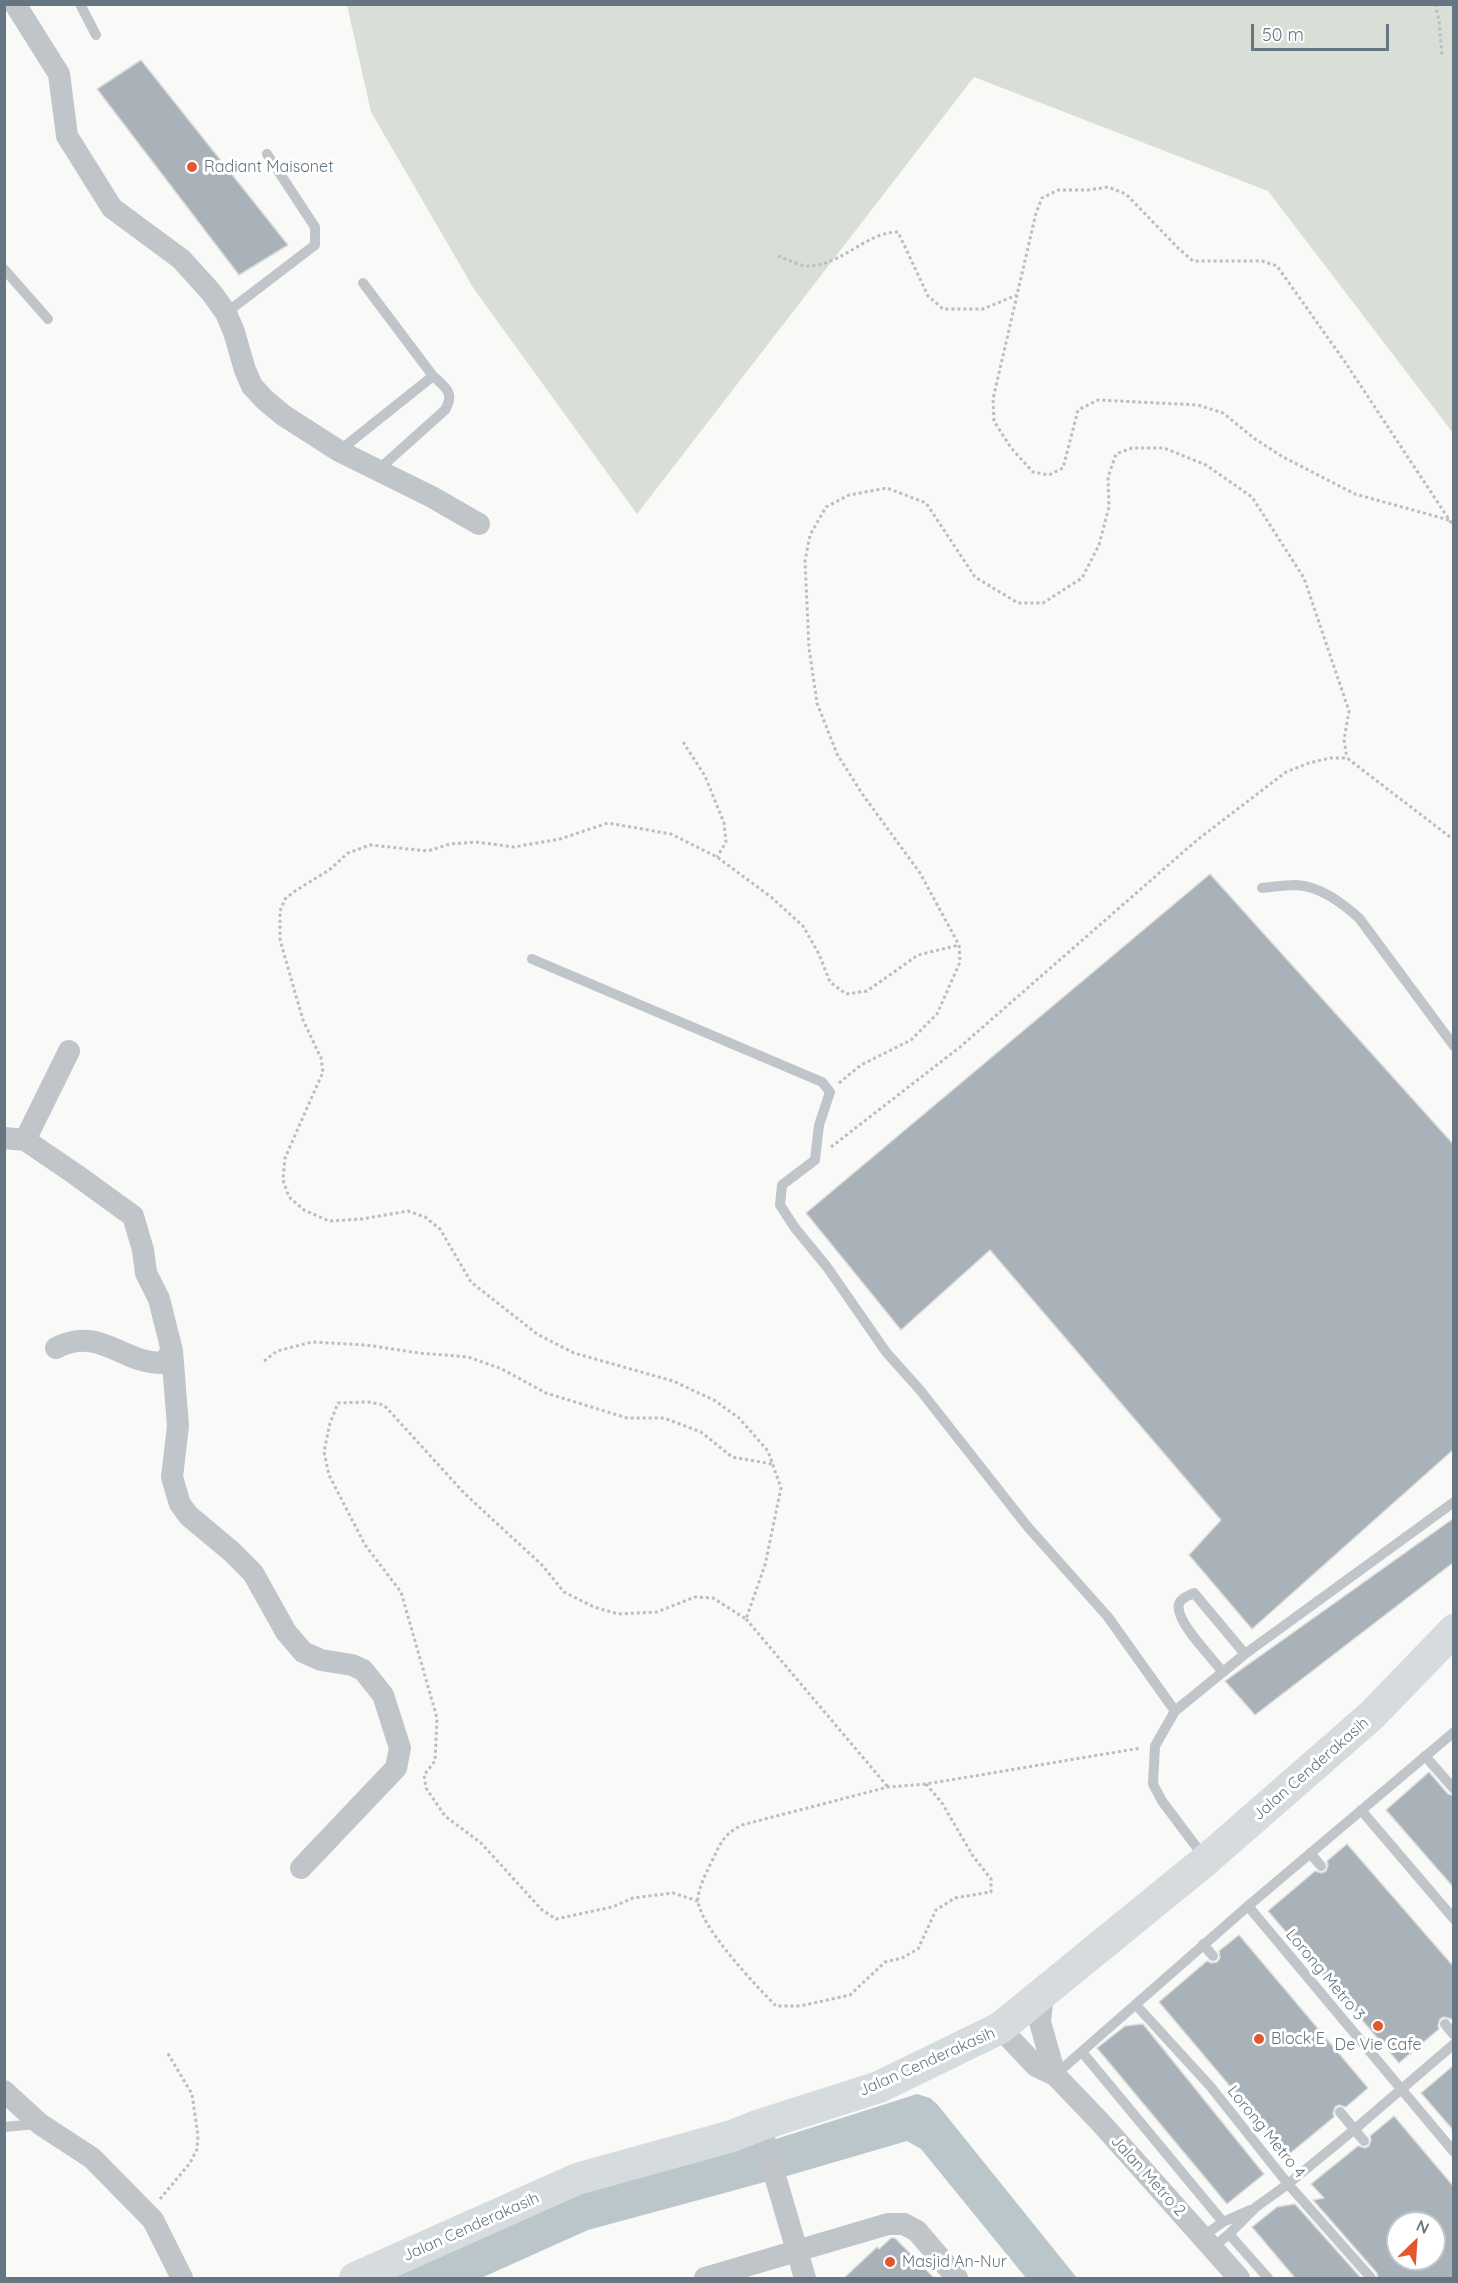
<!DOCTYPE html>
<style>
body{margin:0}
#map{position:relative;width:1458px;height:2283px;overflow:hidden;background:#f9f9f7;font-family:Quicksand,sans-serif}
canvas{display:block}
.frame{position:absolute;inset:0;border:6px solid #657581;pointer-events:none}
.north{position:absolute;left:1386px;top:2211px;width:60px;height:60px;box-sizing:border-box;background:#fff;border:2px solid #c1c8cd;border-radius:50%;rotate:25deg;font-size:16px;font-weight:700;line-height:24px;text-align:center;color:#657581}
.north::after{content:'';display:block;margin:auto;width:21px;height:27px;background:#e1582f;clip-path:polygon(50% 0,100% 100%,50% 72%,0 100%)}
.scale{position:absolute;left:1251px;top:24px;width:138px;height:27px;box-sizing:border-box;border:3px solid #657581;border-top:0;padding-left:8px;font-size:18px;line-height:21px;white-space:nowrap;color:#657581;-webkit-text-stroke:4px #fff;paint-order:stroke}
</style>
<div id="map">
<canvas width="1458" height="2283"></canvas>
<div class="frame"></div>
<div class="north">N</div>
<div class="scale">50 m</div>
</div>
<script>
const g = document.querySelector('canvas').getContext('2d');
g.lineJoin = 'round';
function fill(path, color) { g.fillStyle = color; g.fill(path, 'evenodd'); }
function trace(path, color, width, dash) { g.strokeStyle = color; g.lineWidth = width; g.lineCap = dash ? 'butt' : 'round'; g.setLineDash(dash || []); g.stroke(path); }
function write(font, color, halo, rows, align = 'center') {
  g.font = font + ' Quicksand,sans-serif'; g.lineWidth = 6; g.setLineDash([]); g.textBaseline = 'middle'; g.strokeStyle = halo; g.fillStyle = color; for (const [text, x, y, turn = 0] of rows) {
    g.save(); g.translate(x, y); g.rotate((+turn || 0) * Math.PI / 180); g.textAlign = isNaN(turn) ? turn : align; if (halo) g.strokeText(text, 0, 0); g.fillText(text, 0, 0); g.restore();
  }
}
fill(new Path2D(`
 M347,5h1106v428l-185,-242 -294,-114 -337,437 -163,-225 -103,-177z`), '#d9ded6');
fill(new Path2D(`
 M917,2094l13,4 7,6 140,174h-51l-105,-129 -14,-8 -120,35 -199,54 -107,48h-88l189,-87 194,-52z`), '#bac6ca');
const building = new Path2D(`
 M141,60l147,185 -49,30 -142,-186z
 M1210,874l244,271v304l-202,180 -63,-74 32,-35 -231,-270 -89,80 -95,-117z
 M1454,1518v44l-199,153 -30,-34z
 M1429,1772l19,22 6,2v92l-68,-78z
 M1347,1844l107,123v50l-3,2 -7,-2 -4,2 -2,6 1,4 -40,34 -131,-152 47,-40 7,2 4,-2 2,-6 -1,-4z
 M1239,1935l129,153 -22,19 -7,-2 -4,2 -2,6 1,4 -46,38 -129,-153 48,-41 4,2 6,-1 3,-4 -1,-7z
 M1143,2024l121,150 -37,30 -130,-156 28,-22z
 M1454,2065v66l-33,-38z
 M1394,2116l60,71v91h-76l-1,-5 -64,-73 11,-2 -13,-14 47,-38 7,2 4,-2 2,-6 -1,-4zM1398,2223h36v36h-36z
 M1295,2204l66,74h-66l-43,-51 25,-20z
 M891,2238h4l39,40h-90l33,-31 2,2z`);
fill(building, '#a9b2b8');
trace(building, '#dbdbd9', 1.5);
trace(new Path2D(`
 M1435,4l4,16 3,35
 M778,256c9,3 23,11 32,10 33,-2 57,-34 88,-34l30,64 15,13h40l34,-14
 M1449,520l-94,-26 -72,-37 -28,-18 -32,-26 -25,-8 -100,-5 -20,10 -15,58 -14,7 -16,-3 -22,-24 -17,-27 -1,-22 43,-186 6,-15 16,-8h30l20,-3 18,7 52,54 15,13h69l15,5 68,96 109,165
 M683,742l22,34 19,47 2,19 -9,15
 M839,1083l22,-18 50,-25 26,-26 23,-52 -1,-17 -39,-72 -57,-78 -26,-41 -20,-51 -8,-55 -4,-87 5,-26 16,-28 23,-12 38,-7 39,15 49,74 43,26h25l39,-25 17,-33 10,-38 -1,-30 8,-23 16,-6h32l42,17 46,32 52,81 45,133 -5,29 3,18
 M831,1147l129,-100 237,-207 89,-68 23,-9 21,-5h17l107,82
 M264,1361l13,-10 35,-9 54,3 53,8 49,4 34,12 44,24 81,25h37l37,14 31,25 40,7
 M746,1619l142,168
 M926,1784l16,19 31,53 18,23v13l-36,6 -19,12 -18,39 -16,9 -17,4 -35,33 -50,11h-24c-18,-18 -80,-83 -78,-108 1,-12 8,-24 13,-35 9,-18 11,-28 31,-38l146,-38 38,-3 215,-36
 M698,1901l-25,-8 -40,5 -21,9 -56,12 -14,-9 -61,-67 -36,-27 -19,-28 -2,-13 11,-14 2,-43 -36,-126 -36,-47 -36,-70 -5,-23 6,-29 8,-20 30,-1 16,3 81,89 77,71 22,27 30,15 24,7 39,-2 38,-15 18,1 33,21 19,-54 16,-77 -13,-37 -29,-33 -25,-18 -41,-19 -99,-28 -37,-19 -66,-52 -31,-53 -15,-12 -17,-6 -46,8 -33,2 -25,-11 -15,-13 -6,-17 2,-22 38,-86 -2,-14 -18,-38 -23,-80v-29l5,-12 10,-8 34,-21 19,-17 22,-8 58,6 22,-7 26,-2 38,5 46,-8 48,-16 63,11 46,23 54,40 32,29 16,28 11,28 16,12 21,-3 51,-36 41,-10
 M160,2199l30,-36 7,-14 1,-13 -6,-42 -25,-42`), '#bbbec1', 3, [3, 3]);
trace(new Path2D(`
 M80,4l16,31
 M4,269l44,50
 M363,283l70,93c13,12 22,17 12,34l-67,60
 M226,313l89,-68v-18l-48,-73
 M339,451l94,-75
 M1262,888c11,-1 23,-3 34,-3 24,1 46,18 63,33l95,128
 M532,959l290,123 8,10 -11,33 -4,35 -33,25 -2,20 15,23 32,39 59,85 34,38 107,136 81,91 67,94
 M1223,1672c-11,-14 -49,-52 -44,-68 3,-7 9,-8 15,-11l51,61
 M1425,1756l29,33
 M1361,1810l93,109
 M1310,1853l11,13
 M1204,1857l-42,-56 -9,-17 2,-38 20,-35 70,-57 209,-152
 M1248,1906l206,246
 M1203,1944l10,12
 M1136,2005l74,81 78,98 83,94
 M1445,2024l9,11
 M1082,2052l141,170
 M1055,2075l193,-169 206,-174
 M1340,2112l24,29
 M4,2127l33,-3
 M1229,2234l39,44
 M1202,2237l21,-15 27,-12
 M1212,2248l17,-14 27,-27 32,-23 67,-55 99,-85`), '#c0c5c9', 10);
trace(new Path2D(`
 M15,4l44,70 8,62 45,72 69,51 30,33 15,21 8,19 11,38 7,16 13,14 18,15 56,36 93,46 47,27
 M4,1138l21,2 50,34 58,42 10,34 3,23 13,26 13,52 6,75 -6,51 8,27 9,12 43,36 21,21 33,59 17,20 18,8 31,5 11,5 20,25 17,53 -4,20 -95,100
 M25,1140l44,-89
 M56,1348c44,-23 66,16 107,15l9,-12
 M1043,1993l-3,29 15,53
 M1000,2028l36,38 19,9 46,48 138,155
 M4,2091l36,33 52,34 61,62 29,58
 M760,2125l45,153
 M705,2278l183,-54h16l13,7 40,47`), '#c0c5c9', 22);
trace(new Path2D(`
 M355,2278l222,-99 155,-43 28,-11 119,-38 121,-59 206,-168 166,-145 82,-85`), '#d6dbde', 32);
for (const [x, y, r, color] of [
 [192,167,6,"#e1582f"],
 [1378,2026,6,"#e1582f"],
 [1259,2039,6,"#e1582f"],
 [890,2262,6,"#e1582f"]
]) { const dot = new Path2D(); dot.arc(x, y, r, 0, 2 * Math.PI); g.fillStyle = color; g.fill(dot); trace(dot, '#fff', 2); }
write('16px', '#657581', '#fff', [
 ["Radiant Maisonet",204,167],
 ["Block E",1271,2039],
 ["De Vie Cafe",1378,2045,"center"],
 ["Masjid An-Nur",902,2262]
], 'left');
write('16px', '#657581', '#fff', [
 ["Jalan Cenderakasih",1311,1769,-41],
 ["Lorong Metro 3",1325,1975,50],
 ["Jalan Cenderakasih",927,2062,-24],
 ["Lorong Metro 4",1266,2132,51],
 ["Jalan Metro 2",1148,2176,48],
 ["Jalan Cenderakasih",471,2227,-24]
]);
</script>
